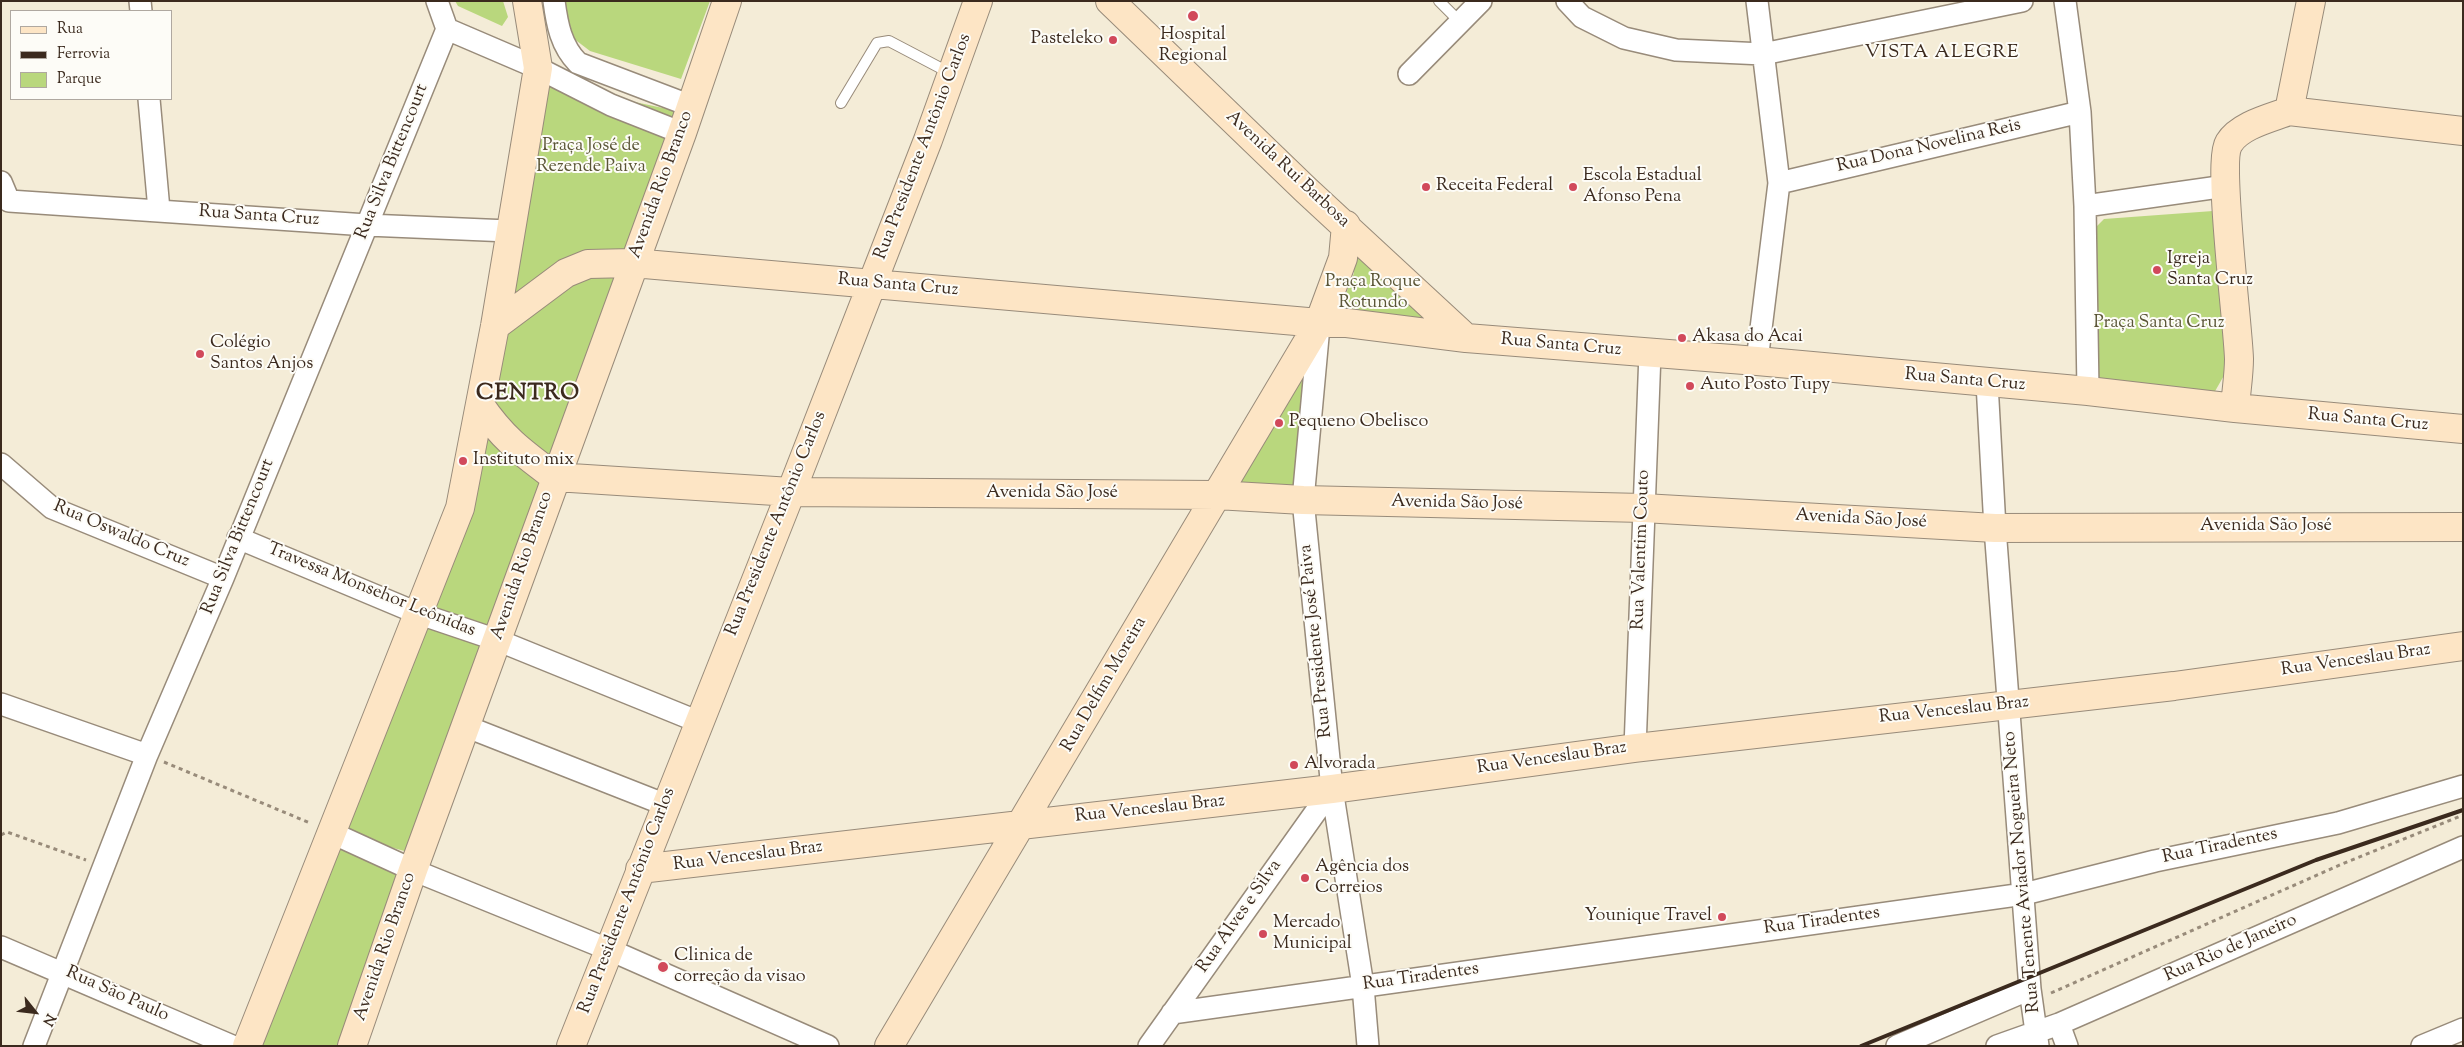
<!DOCTYPE html>
<meta charset="utf-8">
<style>
body{margin:0}
#map{position:relative;width:2464px;height:1047px;overflow:hidden;background:#f4ecd7;font-family:"Sorts Mill Goudy",serif}
canvas{display:block}
.frame{position:absolute;inset:0;border:2px solid #3b2a1e;pointer-events:none}
.legend{position:absolute;left:10px;top:10px;width:162px;height:90px;box-sizing:border-box;background:#fdfcf7;border:1px solid #afa8a0;margin:0;padding:6px 9px;list-style:none;font-size:15px;color:#3b2a1e}
.legend li{display:flex;align-items:center;gap:10px;height:25px}
.legend b{width:25px;border:1px solid #afa8a0}
.north{position:absolute;left:10px;top:987px;width:50px;height:50px;-webkit-text-stroke:4px #fdfcf7;paint-order:stroke;rotate:119deg;font-size:14px;font-weight:700;line-height:20px;text-align:center;color:#3b2a1e}
.north::after{content:'';display:block;margin:auto;width:18px;height:22px;background:#3b2a1e;clip-path:polygon(50% 0,100% 100%,50% 72%,0 100%)}
</style>
<div id="map">
<canvas width="2464" height="1047"></canvas>
<div class="frame"></div>
<ul class="legend">
<li><b style="height:6px;background:#fde5c5"></b>Rua</li>
<li><b style="height:6px;background:#3b2a1e"></b>Ferrovia</li>
<li><b style="height:14px;background:#b9d77d"></b>Parque</li>
</ul>
<div class="north">N</div>
</div>
<script>
const g = document.querySelector('canvas').getContext('2d');
g.lineJoin = 'round';
function fill(path, color) { g.fillStyle = color; g.fill(path, 'evenodd'); }
function trace(path, color, width, dash) { g.strokeStyle = color; g.lineWidth = width; g.lineCap = dash ? 'butt' : 'round'; g.setLineDash(dash || []); g.stroke(path); }
function write(font, color, halo, rows, align = 'center') {
  g.font = font + ' "Sorts Mill Goudy",serif'; g.lineWidth = 4; g.setLineDash([]); g.textBaseline = 'middle'; g.strokeStyle = halo; g.fillStyle = color; for (const [text, x, y, turn = 0] of rows) {
    g.save(); g.translate(x, y); g.rotate((+turn || 0) * Math.PI / 180); g.textAlign = isNaN(turn) ? turn : align; if (halo) g.strokeText(text, 0, 0); g.fillText(text, 0, 0); g.restore();
  }
}
fill(new Path2D(`
 M455,1h48l5,16 -6,9 -44,-20z
 M561,1h149l-29,78 -91,-28 -21,-16z
 M543,67l87,34 47,10 -126,350 -49,-24 -14,-52z
 M2213,211l17,154 -16,28 -106,-6 -14,-13 -1,-144 11,-11z
 M1354,243l90,85 -106,-14 16,-41z
 M1315,336l-16,149 -76,3z
 M479,430l67,42 -138,380 -29,-8 -42,-19z
 M333,839l62,25 3,19 -59,163h-85z`), '#b9d77d');
const lane = new Path2D(`
 M1439,1l21,21
 M841,103l36,-60 12,-2 61,32`);
const street = new Path2D(`
 M140,1l1,10
 M437,1l10,28 91,39 73,37 71,28
 M554,1c3,23 7,45 24,62l113,43
 M1567,1l15,16 42,21 52,12 87,4 259,-53
 M1757,1l22,182 -22,178
 M2065,1l15,111 5,94 3,185
 M1409,74l72,-73
 M149,99l10,111
 M1,182l8,19 358,24 142,6
 M1779,183l301,-71
 M2085,206l141,-20
 M1319,326l-16,174 29,289 31,197 5,60
 M1987,383l8,145 35,461 8,57
 M1,464l51,44 171,70
 M238,538l179,75 80,27 202,82
 M1,704l146,51
 M465,726l201,79
 M1635,748l15,-395
 M330,832l83,38 197,80 218,96
 M1,947l231,99
 M1172,1013l852,-119 131,-33 183,-38 125,-37
 M2059,1024l8,22
 M34,1046l113,-291 76,-177 224,-549
 M1149,1046l183,-257
 M1897,1046l133,-57
 M1997,1046l62,-22 404,-177
 M2422,1046l41,-17`);
const secondary = new Path2D(`
 M1110,1l196,189 160,148
 M2289,111l174,20
 M2289,111l22,-110
 M495,326l71,-53 22,-9 45,-1 686,60h28l119,15 291,23 331,30 147,17 228,21
 M480,405c23,34 43,48 75,72l236,15 425,3 87,5 340,8 352,20 468,-1
 M2235,408c1,-16 4,-33 4,-49 -1,-35 -22,-197 -10,-216 11,-18 42,-25 60,-32
 M640,869l692,-80 303,-41 539,-62 289,-40
 M247,1046l213,-538 35,-182 43,-258 -11,-67
 M352,1046l61,-176 269,-737 45,-132
 M571,1046l220,-554 137,-352 50,-139
 M889,1046l430,-723 24,-65 3,-33`);
trace(lane, '#988b7a', 12);
trace(street, '#988b7a', 24);
trace(secondary, '#988b7a', 30);
trace(new Path2D(`
 M164,762l146,61
 M1,835l6,-3 79,28
 M2051,993l291,-129 121,-49`), '#988b7a', 3, [4, 4]);
trace(lane, '#fff', 10);
trace(street, '#fff', 21);
trace(secondary, '#fde5c5', 28);
trace(new Path2D(`
 M1861,1046l455,-186 147,-50`), '#3b2a1e', 4);
for (const [x, y, r, color] of [
 [1193,16,6,"#d1495b"],
 [1113,40,5,"#d1495b"],
 [1426,187,5,"#d1495b"],
 [1573,187,5,"#d1495b"],
 [2157,270,5,"#d1495b"],
 [1682,338,5,"#d1495b"],
 [200,354,5,"#d1495b"],
 [1690,386,5,"#d1495b"],
 [1279,423,5,"#d1495b"],
 [463,461,5,"#d1495b"],
 [1294,765,5,"#d1495b"],
 [1305,878,5,"#d1495b"],
 [1722,917,5,"#d1495b"],
 [1263,934,5,"#d1495b"],
 [663,967,6,"#d1495b"]
]) { const dot = new Path2D(); dot.arc(x, y, r, 0, 2 * Math.PI); g.fillStyle = color; g.fill(dot); trace(dot, '#fdfcf7', 2); }
write('18px', '#3b2a1e', '#fdfcf7', [
 ["Hospital",1193,36,"center"],
 ["Regional",1193,57,"center"],
 ["Pasteleko",1103,40,"right"],
 ["Escola Estadual",1583,177],
 ["Afonso Pena",1583,198],
 ["Receita Federal",1436,187],
 ["Igreja",2167,260],
 ["Santa Cruz",2167,281],
 ["Akasa do Acai",1692,338],
 ["Colégio",210,344],
 ["Santos Anjos",210,365],
 ["Auto Posto Tupy",1700,386],
 ["Pequeno Obelisco",1289,423],
 ["Instituto mix",473,461],
 ["Alvorada",1304,765],
 ["Agência dos",1315,868],
 ["Correios",1315,889],
 ["Younique Travel",1712,917,"right"],
 ["Mercado",1273,924],
 ["Municipal",1273,945],
 ["Clinica de",674,957],
 ["correção da visao",674,978]
], 'left');
write('18px', '#5a5536', '#fdfcf7', [
 ["Praça José de",591,147],
 ["Rezende Paiva",591,168],
 ["Praça Roque",1373,283],
 ["Rotundo",1373,304],
 ["Praça Santa Cruz",2159,324]
]);
write('18px', '#3b2a1e', '#fdfcf7', [
 ["Rua Presidente Antônio Carlos",924,147,-69],
 ["Rua Dona Novelina Reis",1929,147,-13],
 ["Rua Silva Bittencourt",393,162,-68],
 ["Avenida Rui Barbosa",1287,170,43],
 ["Avenida Rio Branco",662,185,-70],
 ["Rua Santa Cruz",259,217,4],
 ["Rua Santa Cruz",898,286,5],
 ["Rua Santa Cruz",1561,346,5],
 ["Rua Santa Cruz",1965,381,5],
 ["Rua Santa Cruz",2368,421,5],
 ["Avenida São José",1052,494],
 ["Avenida São José",1457,504,1],
 ["Avenida São José",1861,520,3],
 ["Rua Presidente Antônio Carlos",777,524,-68],
 ["Avenida São José",2266,527],
 ["Rua Oswaldo Cruz",121,535,23],
 ["Rua Silva Bittencourt",239,537,-68],
 ["Rua Valentim Couto",1642,550,-88],
 ["Avenida Rio Branco",523,566,-71],
 ["Travessa Monsehor Leônidas",371,591,22],
 ["Rua Presidente José Paiva",1317,641,-96],
 ["Rua Venceslau Braz",2356,661,-8],
 ["Rua Delfim Moreira",1105,685,-60],
 ["Rua Venceslau Braz",1954,711,-6],
 ["Rua Venceslau Braz",1552,759,-8],
 ["Rua Venceslau Braz",1150,810,-6],
 ["Rua Tiradentes",2220,847,-12],
 ["Rua Venceslau Braz",748,857,-7],
 ["Rua Tenente Aviador Nogueira Neto",2023,872,-95],
 ["Rua Presidente Antônio Carlos",628,901,-69],
 ["Rua Alves e Silva",1240,917,-55],
 ["Rua Tiradentes",1822,922,-8],
 ["Avenida Rio Branco",386,947,-71],
 ["Rua Rio de Janeiro",2231,949,-24],
 ["Rua Tiradentes",1421,978,-8],
 ["Rua São Paulo",117,995,24]
]);
g.letterSpacing = '1px';
write('19px', '#3b2a1e', '#fdfcf7', [
 ["VISTA ALEGRE",1942,54]
]);
g.letterSpacing = '0px';
g.letterSpacing = '1px';
write('bold 22px', '#3b2a1e', '#fdfcf7', [
 ["CENTRO",528,395]
]);
g.letterSpacing = '0px';
</script>
